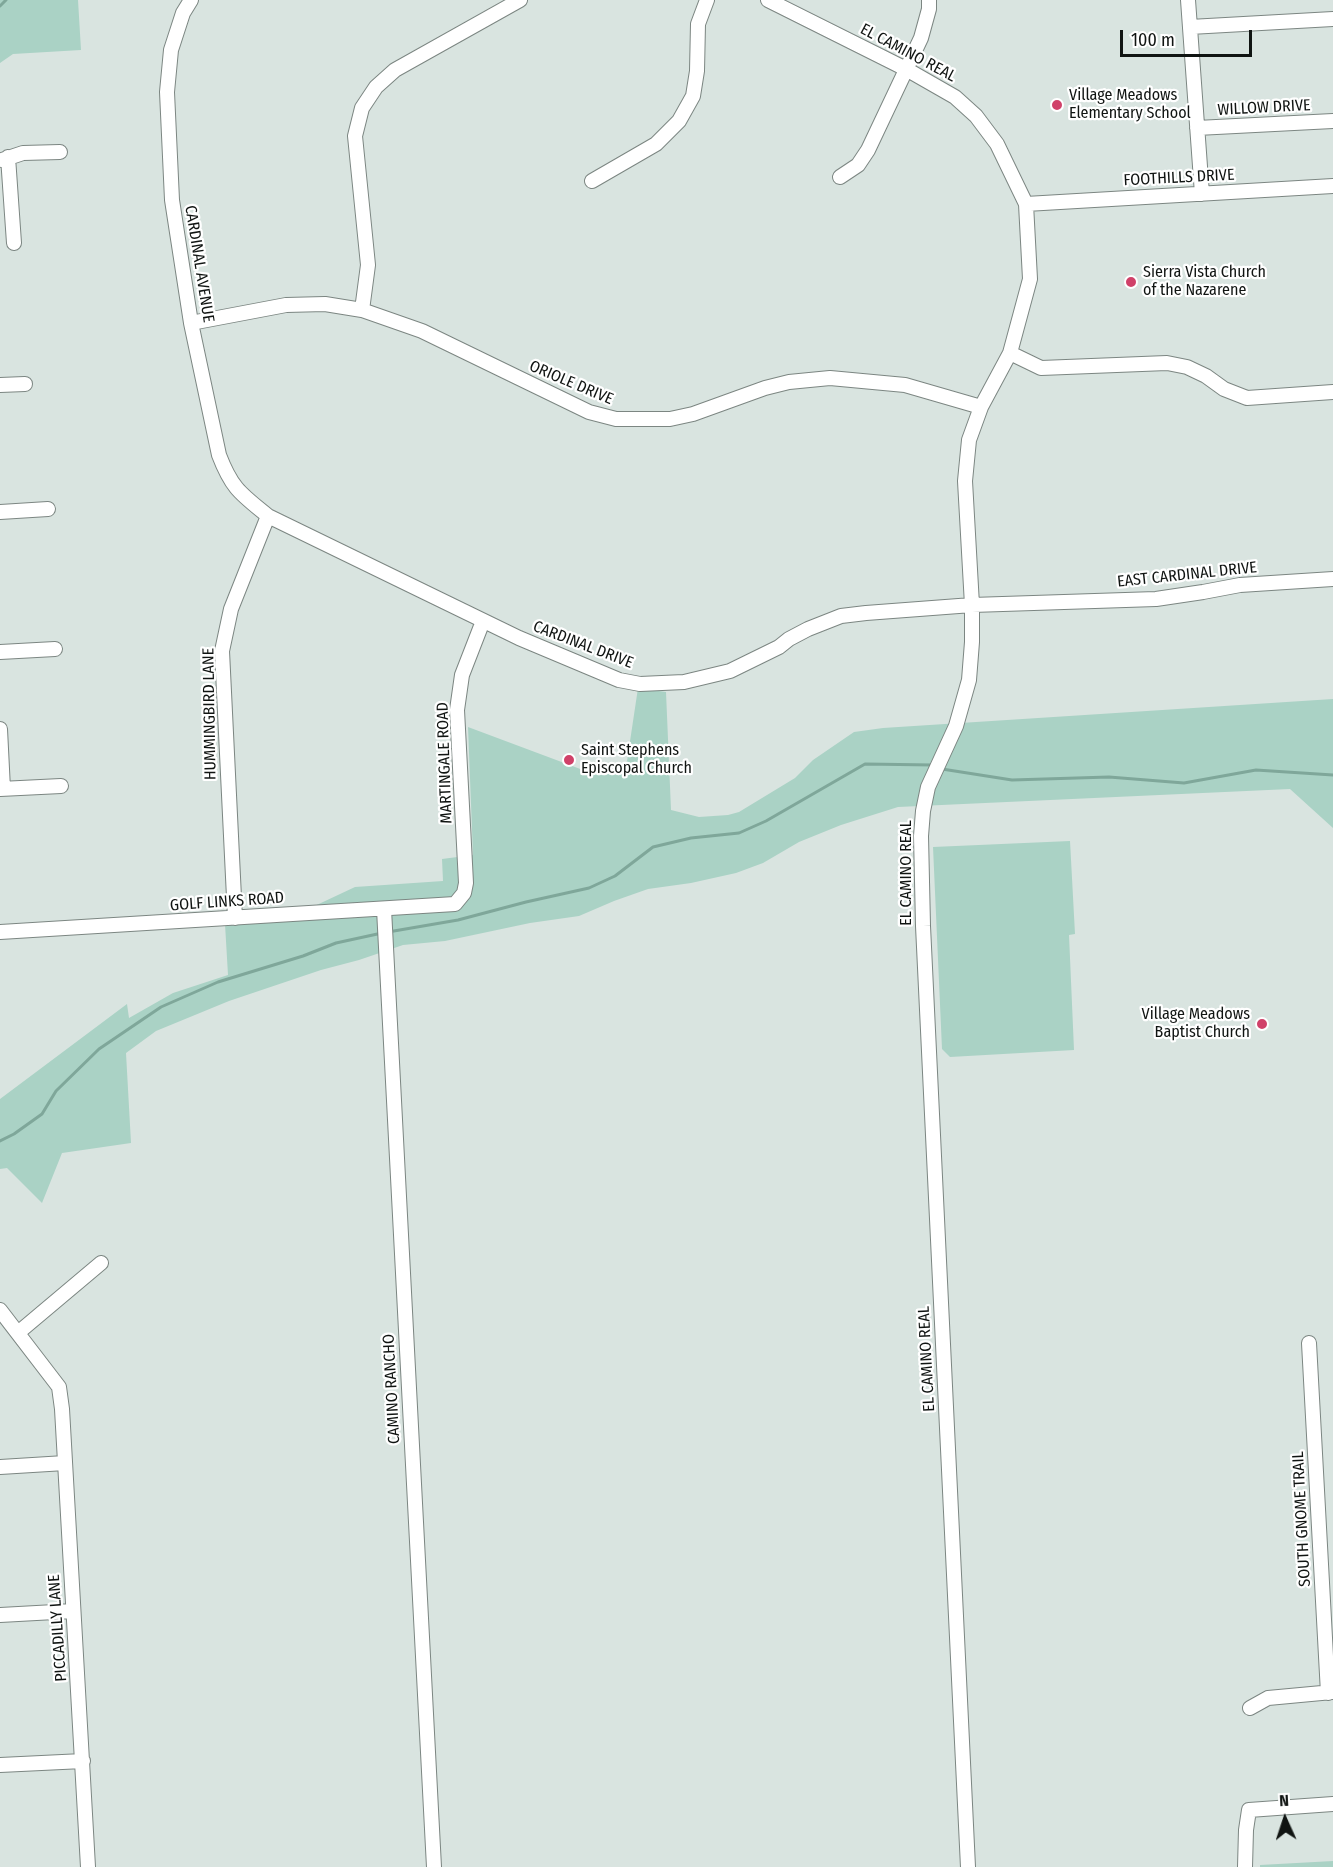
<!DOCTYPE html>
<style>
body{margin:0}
#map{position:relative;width:1333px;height:1867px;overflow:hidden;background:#d9e4e0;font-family:"Fira Sans Condensed",sans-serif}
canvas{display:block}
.north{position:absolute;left:1255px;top:1789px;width:60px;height:60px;-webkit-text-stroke:4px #fff;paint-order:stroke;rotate:357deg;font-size:16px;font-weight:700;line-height:24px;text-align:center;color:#101412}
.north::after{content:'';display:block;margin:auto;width:21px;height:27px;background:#101412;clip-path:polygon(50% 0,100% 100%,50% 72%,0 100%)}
.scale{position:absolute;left:1120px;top:30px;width:132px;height:27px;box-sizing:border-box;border:3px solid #101412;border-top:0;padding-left:8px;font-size:18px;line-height:21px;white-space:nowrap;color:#101412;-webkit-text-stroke:4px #fff;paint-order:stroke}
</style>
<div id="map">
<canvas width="1333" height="1867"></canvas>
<div class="north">N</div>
<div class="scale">100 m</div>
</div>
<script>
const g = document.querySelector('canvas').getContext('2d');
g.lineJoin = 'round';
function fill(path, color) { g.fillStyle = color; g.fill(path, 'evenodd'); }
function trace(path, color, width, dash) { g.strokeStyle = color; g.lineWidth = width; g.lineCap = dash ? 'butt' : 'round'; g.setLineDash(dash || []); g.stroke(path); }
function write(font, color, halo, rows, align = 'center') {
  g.font = font + ' "Fira Sans Condensed",sans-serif'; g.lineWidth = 4.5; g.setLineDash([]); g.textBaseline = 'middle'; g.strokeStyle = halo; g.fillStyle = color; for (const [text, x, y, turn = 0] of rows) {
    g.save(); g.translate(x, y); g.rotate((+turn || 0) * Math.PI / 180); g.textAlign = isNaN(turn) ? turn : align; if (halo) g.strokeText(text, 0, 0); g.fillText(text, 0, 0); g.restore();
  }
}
fill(new Path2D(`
 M0,0h78l3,50 -68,4 -13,9z
 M638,688l28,4 5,118 28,7 29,-2 11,-3 56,-34 18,-18 41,-28 29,-4 450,-29v129l-43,-39 -392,18 -57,18 -42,17 -36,21 -27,10 -45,10 -43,6 -34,12 -35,15 -49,7 -85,18 -42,4 -44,15 -38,10 -92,31 -73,30 -30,22 5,90 -69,10 -20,50 -35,-35 -7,1v-70l127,-95 2,14 44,-25 55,-18 -3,-51 81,-14 49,-23 88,-6 -1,-22 31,-4 -5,-128 123,46 35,-5z
 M1070,841l5,93 -6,1 5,115 -124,7 -8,-8 -9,-202z
 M1333,1861v6h-73v-2z`), '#aad2c5');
trace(new Path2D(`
 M0,6l6,-6
 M942,769l70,11 97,-3 75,6 72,-13 77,5
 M388,932l70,-12 68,-18 63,-14 26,-12 38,-29 38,-9 48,-5 27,-12 99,-57 68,1
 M0,1141l14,-7 28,-20 14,-23 43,-42 62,-42 57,-25 85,-26 33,-13 46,-10`), '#7fa79a', 3);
const minor = new Path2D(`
 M191,0l-8,13 -12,37 -4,42 5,108 19,123 28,132c13,34 22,39 49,61l251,122 100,42 21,4 44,-2 46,-11 49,-24 10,-8 19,-10 33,-13 25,-3 106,-8 184,-6 47,-7 37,-7 93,-6
 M768,0l138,69 49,28 21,19 21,28 29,60 4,75 -20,74 -29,54 -12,33 -4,41 7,124v37l-3,38 -13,46 -28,61 -5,24 -2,25 2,90 45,941
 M1188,0l14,194
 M1190,27l143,-8
 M1197,128l136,-7
 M8,157l6,86
 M2,160l21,-7 37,-1
 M840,177l18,-12 10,-15 53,-112 8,-29v-9
 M592,181l64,-37 23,-23 14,-25 4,-25 1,-47 9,-24
 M1026,204l307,-18
 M362,310l6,-45 -13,-129 7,-28 14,-21 19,-17 125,-70
 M191,323l95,-18 39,-1 37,6 60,21 167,81 27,7h54l23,-5 72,-26 24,-6 41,-4 75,7 76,22
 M1010,353l31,15 126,-5 20,4 19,9 18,13 23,9 86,-6
 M0,385l25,-1
 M0,512l48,-3
 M0,652l55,-3
 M0,729l3,60
 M0,789l61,-3
 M384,909l50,958
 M235,918l-13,-267 9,-42 37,-93
 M0,932l455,-28 9,-11 2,-10 -9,-173 5,-35 21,-54
 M0,1310l59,77 3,22 26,458
 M19,1332l82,-69
 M1309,1343l19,350
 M0,1467l65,-4
 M0,1615l73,-4
 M1250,1708l18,-10 65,-6
 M0,1765l83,-4
 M1245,1867l1,-37 3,-20 84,-6`);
trace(minor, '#7c8682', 16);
trace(minor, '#fff', 14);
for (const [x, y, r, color] of [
 [1057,105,6,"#d04169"],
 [1131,282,6,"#d04169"],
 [569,760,6,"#d04169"],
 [1262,1024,6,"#d04169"]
]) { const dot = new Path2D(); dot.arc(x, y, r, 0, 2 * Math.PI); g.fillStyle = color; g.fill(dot); trace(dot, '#fff', 2); }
write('16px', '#101412', '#fff', [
 ["EL CAMINO REAL",908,53,28],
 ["WILLOW DRIVE",1264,108,-3],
 ["FOOTHILLS DRIVE",1179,178,-3],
 ["CARDINAL AVENUE",199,264,81],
 ["ORIOLE DRIVE",571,383,23],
 ["EAST CARDINAL DRIVE",1187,575,-6],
 ["CARDINAL DRIVE",583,645,21],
 ["HUMMINGBIRD LANE",210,714,-91],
 ["MARTINGALE ROAD",445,763,-92],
 ["EL CAMINO REAL",907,873,-90],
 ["GOLF LINKS ROAD",227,902,-4],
 ["EL CAMINO REAL",927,1359,-93],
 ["CAMINO RANCHO",392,1389,-93],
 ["SOUTH GNOME TRAIL",1302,1519,-93],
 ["PICCADILLY LANE",58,1628,-94]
]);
write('16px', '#101412', '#fff', [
 ["Village Meadows",1069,96],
 ["Elementary School",1069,114],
 ["Sierra Vista Church",1143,273],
 ["of the Nazarene",1143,291],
 ["Saint Stephens",581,751],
 ["Episcopal Church",581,769],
 ["Village Meadows",1250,1015,"right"],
 ["Baptist Church",1250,1033,"right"]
], 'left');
</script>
